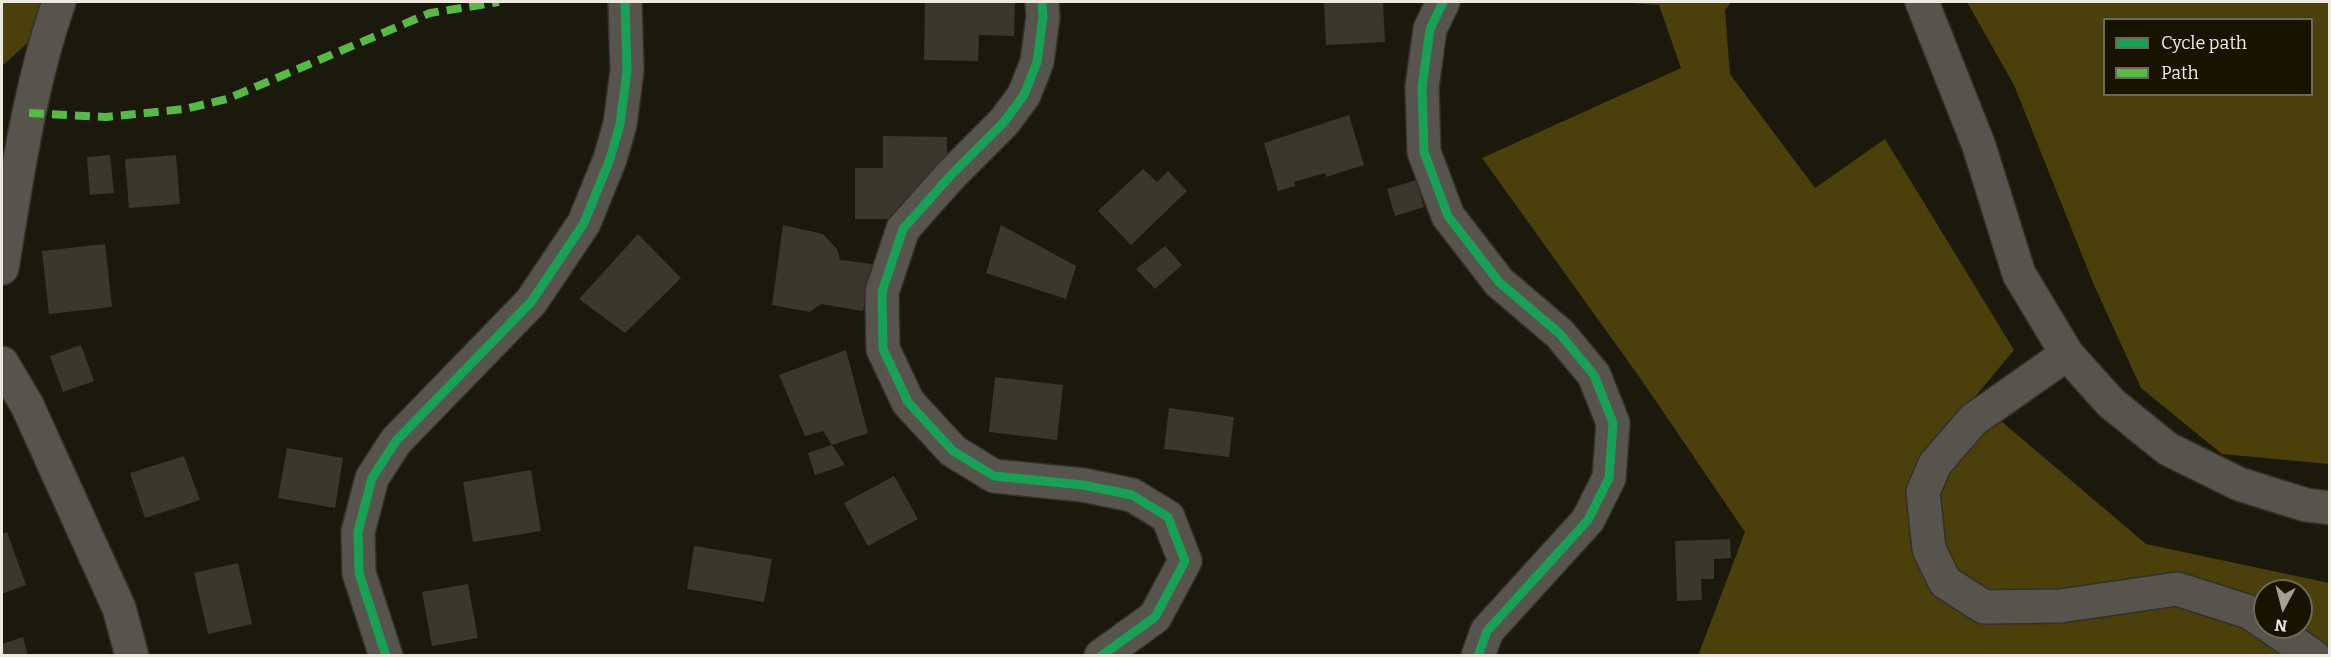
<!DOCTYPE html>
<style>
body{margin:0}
#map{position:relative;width:2331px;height:657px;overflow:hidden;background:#1b180c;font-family:Bitter,serif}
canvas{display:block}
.frame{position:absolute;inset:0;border:3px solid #ede9dc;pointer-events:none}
.legend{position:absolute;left:2103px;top:18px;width:210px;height:78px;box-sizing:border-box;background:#181201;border:2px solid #6d6859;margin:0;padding:8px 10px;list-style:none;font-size:18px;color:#ede9dc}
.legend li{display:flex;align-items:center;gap:12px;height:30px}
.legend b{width:30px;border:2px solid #6d6859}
.north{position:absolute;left:2253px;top:579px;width:60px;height:60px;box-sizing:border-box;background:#181201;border:2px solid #6d6859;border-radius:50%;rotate:187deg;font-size:16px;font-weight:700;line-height:24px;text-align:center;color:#ede9dc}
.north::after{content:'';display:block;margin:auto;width:21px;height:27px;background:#a4a093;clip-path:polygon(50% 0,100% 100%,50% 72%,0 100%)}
</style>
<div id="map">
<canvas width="2331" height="657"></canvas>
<div class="frame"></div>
<ul class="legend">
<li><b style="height:8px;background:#1a9f57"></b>Cycle path</li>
<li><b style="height:8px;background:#58b947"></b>Path</li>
</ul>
<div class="north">N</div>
</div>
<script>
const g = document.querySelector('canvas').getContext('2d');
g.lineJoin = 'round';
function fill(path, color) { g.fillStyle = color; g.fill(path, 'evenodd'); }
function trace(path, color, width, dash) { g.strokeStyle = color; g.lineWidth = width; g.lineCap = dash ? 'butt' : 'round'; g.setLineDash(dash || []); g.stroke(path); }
fill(new Path2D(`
 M2,2h71l-71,64z
 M1618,2h113l-6,8 5,64 85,114 70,-49 129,211 -40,48 172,146 183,39v72h-629l-1,-2 46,-121 -107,-157 -156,-217 199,-90 -22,-63zM2265,591h36v36h-36z
 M1967,2h362v462l-107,-10 -81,-66 -47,-103 -80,-200zM2104,20h208v74h-208z`), '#4b3f0c');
fill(new Path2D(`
 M925,2h90l-1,34 -35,-1 -1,26 -54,-1z
 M1324,2h59l2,40 -59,3z
 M1349,115l15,50 -38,12 -1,-4 -31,9 1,4 -17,5 -14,-48z
 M883,136l64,1v19l-59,63h-33v-51h28z
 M110,155l4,38 -24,2 -3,-38z
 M176,155l4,49 -51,4 -4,-49z
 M1143,169l14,13 11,-11 19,20 -56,54 -33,-34z
 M1416,180l8,27 -29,9 -8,-27z
 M783,225l40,9 14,15 3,11 32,4 -9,47 -42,-7 -11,8 -38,-7z
 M1001,225l75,41 -10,33 -80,-26z
 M638,234l43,44 -56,55 -46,-34z
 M105,244l7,63 -63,7 -7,-63z
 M1165,246l17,19 -27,24 -19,-20z
 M81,345l13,36 -31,11 -13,-36z
 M846,350l22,83 -36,12 13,20 -30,10 -7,-22 24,-8 -9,-14 -18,5 -26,-61z
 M995,377l68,8 -6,55 -68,-8z
 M1169,408l65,9 -5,40 -65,-8z
 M287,448l56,10 -8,50 -57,-10z
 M184,456l16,44 -55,18 -15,-45z
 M531,470l10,61 -68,11 -10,-60z
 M894,476l24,43 -50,27 -24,-43z
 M7,532l19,53 -24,9v-60z
 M1730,539l1,19 -17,1v20h-13l1,21 -25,1 -2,-60z
 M694,546l78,13 -8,43 -77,-13z
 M238,563l14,61 -44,10 -14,-61z
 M468,584l10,54 -46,8 -10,-54z
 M23,637l5,19h-26v-12z`), '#3a382d');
const minor = new Path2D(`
 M1042,2l1,15 -6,45 -13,33 -20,27 -53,53 -48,54 -21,63 1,57 25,53 45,49 41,25 89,9 49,10 36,22 17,44 -30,56 -54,39
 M2,268c15,-90 27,-180 57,-266
 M2067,354l-94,66 -38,44 -12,28 6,57 16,33 39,25 76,-1 117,-17 72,23 16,11
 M2271,627l42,29
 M386,656l-27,-83 -1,-41 14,-54 24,-37 135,-139 53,-79 26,-64 10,-35 7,-53 -2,-69`);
const tertiary = new Path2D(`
 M1443,2l-13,27 -8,58 2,65 24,64 51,66 61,52 34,41 19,48 -4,55 -21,42 -101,111 -9,25
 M1922,2l57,144 40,128 48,80 44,49 57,46 71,35 67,21 24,3
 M2,363l25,42 92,203 13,48`);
trace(minor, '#33312a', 36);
trace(tertiary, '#33312a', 36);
trace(minor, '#56544c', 33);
trace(tertiary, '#56544c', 33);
trace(new Path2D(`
 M29,113l77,4 79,-8 42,-10 203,-86 69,-11`), '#58b947', 8, [15, 8]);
trace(new Path2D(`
 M1042,2l1,15 -6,45 -13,33 -20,27 -53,53 -48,54 -21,63 1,57 25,53 45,49 41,25 89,9 49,10 36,22 17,44 -30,56 -54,39
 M1443,2l-13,27 -8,58 2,65 24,64 51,66 61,52 34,41 19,48 -4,55 -21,42 -101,111 -9,25
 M386,656l-27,-83 -1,-41 14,-54 24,-37 135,-139 53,-79 26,-64 10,-35 7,-53 -2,-69`), '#1a9f57', 9);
</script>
